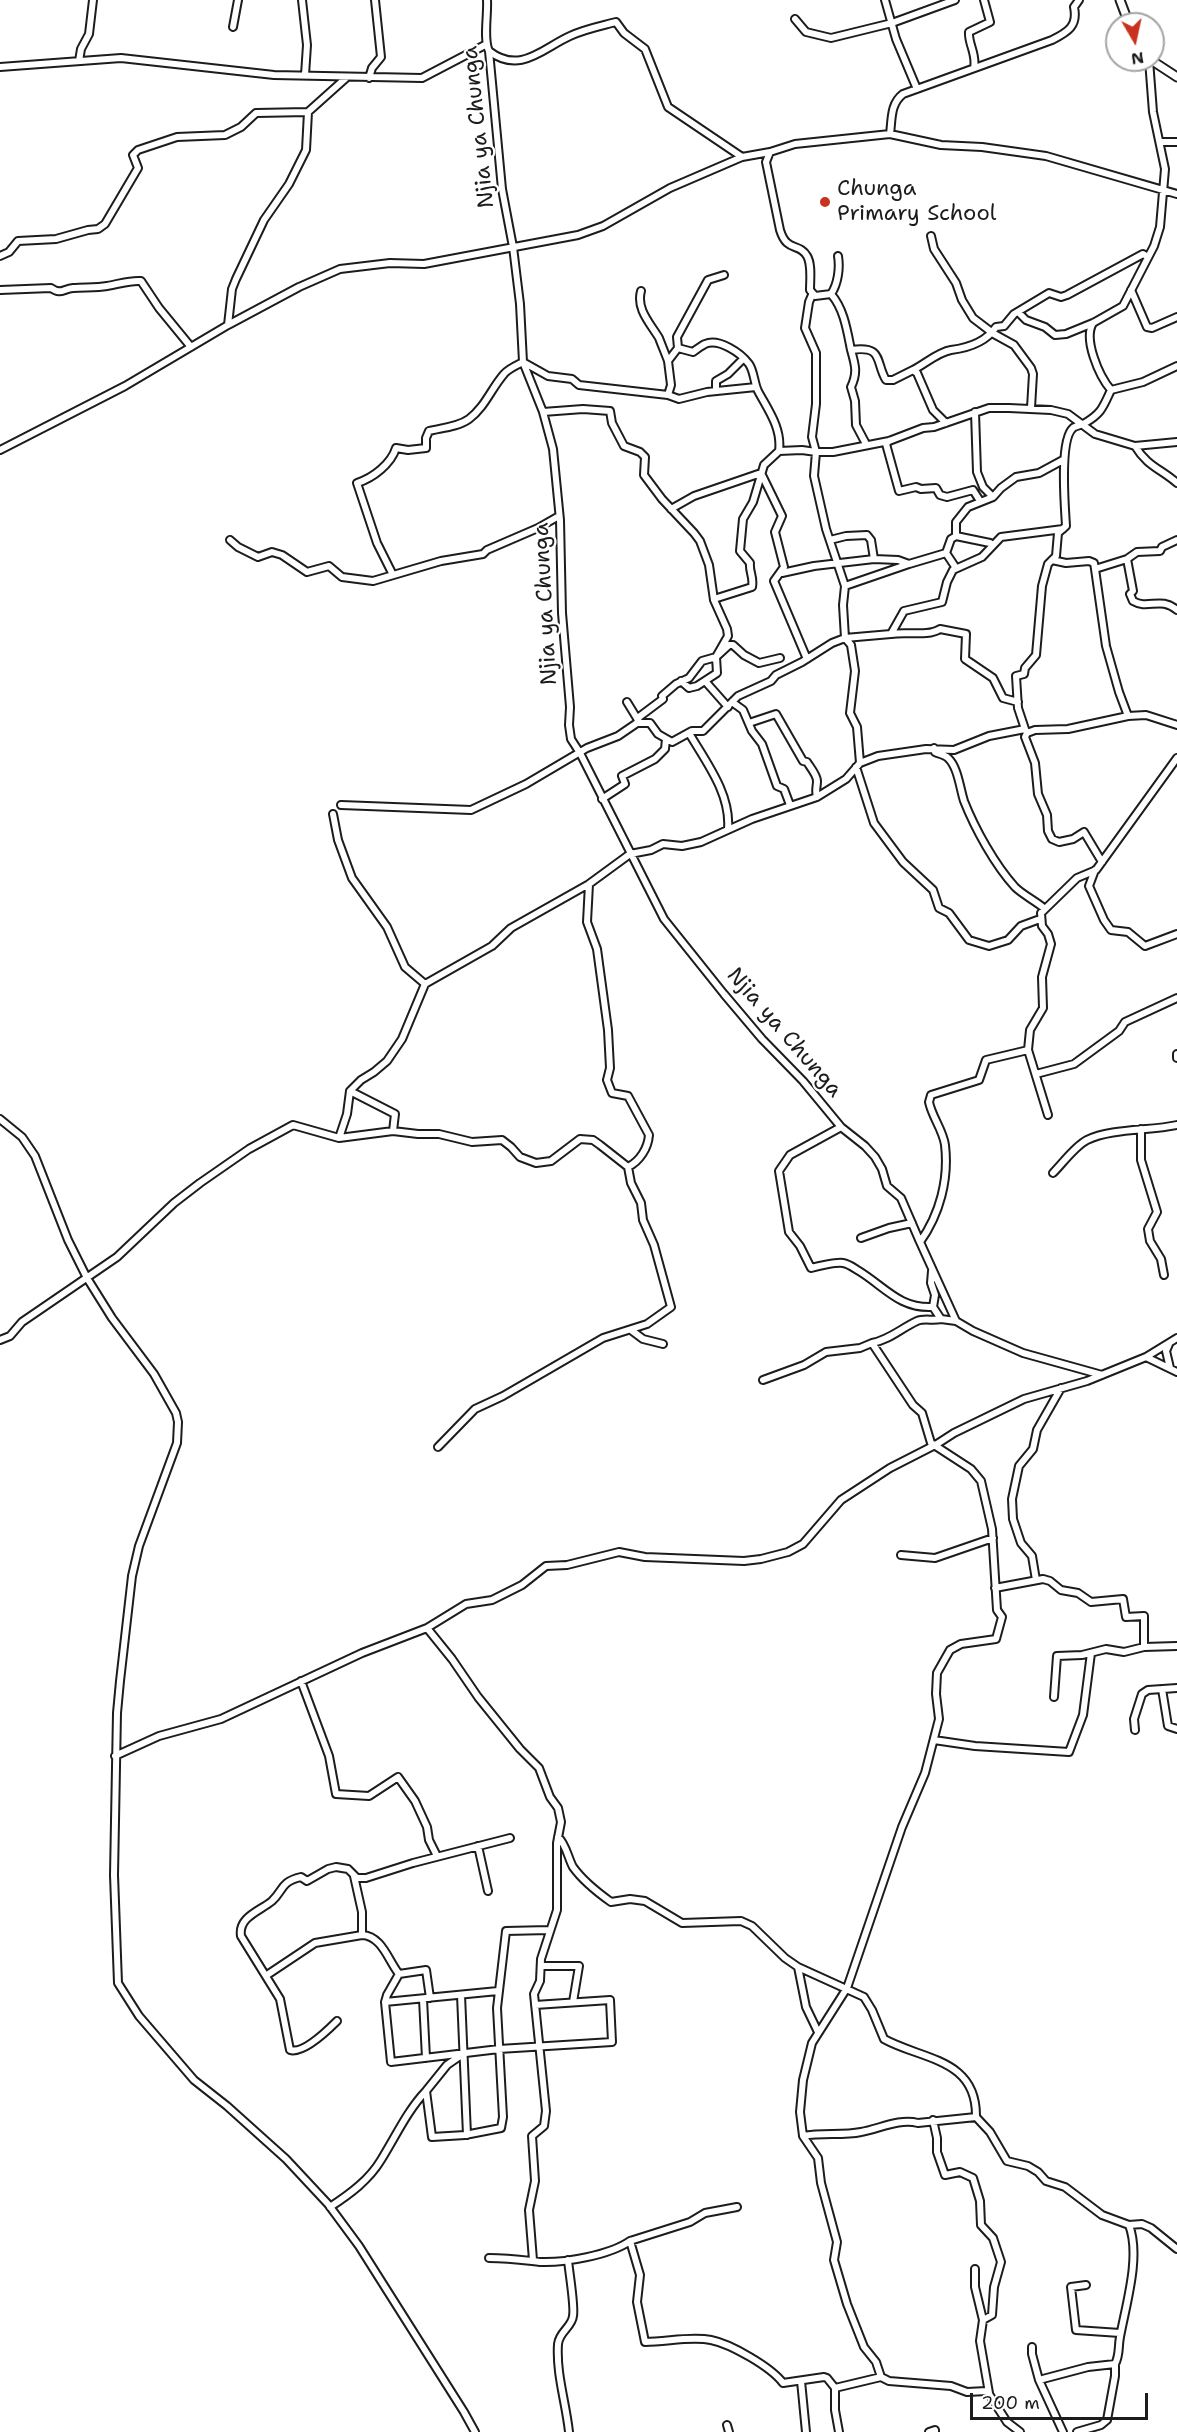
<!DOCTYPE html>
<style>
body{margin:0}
#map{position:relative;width:1177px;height:2432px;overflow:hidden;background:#fff;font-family:"Shantell Sans",sans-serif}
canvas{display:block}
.north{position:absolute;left:1105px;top:12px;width:60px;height:60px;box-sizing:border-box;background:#fff;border:2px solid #a4a4a4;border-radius:50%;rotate:171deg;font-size:16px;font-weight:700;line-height:24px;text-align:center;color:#1c1c1c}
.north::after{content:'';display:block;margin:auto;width:21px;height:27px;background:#c8321e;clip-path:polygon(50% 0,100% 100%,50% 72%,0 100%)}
.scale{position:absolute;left:970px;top:2393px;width:178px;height:27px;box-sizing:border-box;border:3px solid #1c1c1c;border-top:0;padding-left:8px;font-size:18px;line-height:21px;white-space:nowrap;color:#1c1c1c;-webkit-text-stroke:4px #fff;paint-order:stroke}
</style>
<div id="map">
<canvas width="1177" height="2432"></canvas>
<div class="north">N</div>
<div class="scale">200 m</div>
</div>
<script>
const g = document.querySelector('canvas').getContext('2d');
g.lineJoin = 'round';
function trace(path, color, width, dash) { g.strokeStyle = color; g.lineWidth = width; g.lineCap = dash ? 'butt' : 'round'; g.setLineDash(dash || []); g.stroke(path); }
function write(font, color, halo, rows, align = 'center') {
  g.font = font + ' "Shantell Sans",sans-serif'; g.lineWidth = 4.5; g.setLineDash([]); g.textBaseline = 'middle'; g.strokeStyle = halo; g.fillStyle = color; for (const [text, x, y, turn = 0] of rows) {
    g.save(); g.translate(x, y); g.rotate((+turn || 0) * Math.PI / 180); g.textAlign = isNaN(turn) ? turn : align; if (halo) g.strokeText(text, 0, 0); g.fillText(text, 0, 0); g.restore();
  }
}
const minor = new Path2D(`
 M302,0l5,45 -2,30
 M487,0c1,15 -4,40 2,51l13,138 11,58 7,57 3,58 20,50 10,37 7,71 2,93 8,94 -1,18 2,14 9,14 84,166 60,75 38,45 41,42 38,46
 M885,0l11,39 21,50
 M795,19l11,13 25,6 61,-15 63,-23
 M233,27l5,-27
 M489,51c31,24 54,-3 81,-15 15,-7 31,-10 46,-14l8,11 21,16 23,58 74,50
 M79,61l2,-12 8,-15 4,-34
 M0,67l121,-9 153,17 148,3 63,-33
 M974,68c3,-14 -6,-24 -5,-36l21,-10 -6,-22
 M369,78l3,-10 9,-11 -6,-57
 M890,134c2,-14 0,-30 13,-40l149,-54c16,-8 26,-14 22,-33l5,-7
 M1160,142h17
 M770,152l-4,10 14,68c7,23 19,12 27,26 5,8 3,24 3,34l5,6 16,-2c13,15 16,36 20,56 33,-5 24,12 35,30h7l20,-10 4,3 16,37 13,13
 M931,236l3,13 22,34 6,17 11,18 21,16 20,11 17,23 2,6 -2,34
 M0,256l9,-4 9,-11 38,-2 32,-9 10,-1 7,-5 33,-56 -5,-13 5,-5 39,-13 48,-2 16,-8 15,-14 52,-1
 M724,275l-16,5 -31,57 1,11 15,4c4,-3 8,-6 12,-8 14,-6 36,9 44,20 5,7 5,19 9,27 10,19 24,37 21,60
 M0,290l51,-2c10,7 12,1 22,0 11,-1 23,0 34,-2 13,-2 22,-6 34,-5l18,27 32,39
 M1131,290l16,37 5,1 25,-11
 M641,291c-5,18 9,32 18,47 3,8 6,15 9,23
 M831,294c7,-10 9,-26 7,-38
 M1018,312l8,8 19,7 10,8 11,-1 27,-11 30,-17 31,-60 6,-19 5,-58 -12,-57 -4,-52
 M228,325l4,-36 4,-10 28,-59 25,-36 17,-34 2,-38 38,-34
 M678,348l-10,13 3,24 -3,10 11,4 28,-7 49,-5
 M851,350c4,14 7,23 0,37l4,14 1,24 10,19
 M913,370c12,-6 25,-18 38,-20 16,-2 35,-8 45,-23l8,-1 10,-12 35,-21 12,4 6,-2 76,-41 5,3
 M1111,390l32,-8 34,-16
 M716,391v-10l12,-7 15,-15
 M543,412l40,-3 27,2 2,12 12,23 16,6 5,5 -1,18 18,24 32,34 6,8 9,24 5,35 13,29 1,7 -12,21 1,16 -20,13 -8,2 -8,-7
 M975,412l2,60 6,15 10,10
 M889,441l-3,3 13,47 17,-4 5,2 15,-1 4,7 7,2 26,-7 7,11
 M1135,446l42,-4
 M0,450l125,-64 103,-61 71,-38 41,-18 50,-6 34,1 154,-29 25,-9 67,-38 72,-31 28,-5 25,-8 95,-10 51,11 41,2 64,9 131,38
 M671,509l23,-13 67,-23 21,43 -7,16 9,35 -10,14 33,78
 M956,536l34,7 3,2
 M230,540l8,7 20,10 14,-5 10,3 25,17 22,-6 13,11 31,4 68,-20 42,-7 4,-4 51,-22 21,-12
 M830,540l16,-4 21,-1 4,5 3,19 24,1 11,4 37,-11
 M1127,559l6,32 -3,3 3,7c15,9 28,-5 44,9
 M1052,560l14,3 23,-2 5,2 1,6
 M956,568l-10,-15 5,-14 5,-3v-14l12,-15 25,-10 8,-9 15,-11 23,-4 24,-13
 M782,573l32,-7 60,-7
 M393,575l-16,-32 -20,-60c16,-5 34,-19 39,-35l12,2 18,-2v-10l3,-7c12,-3 29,-4 40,-12 16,-12 22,-30 35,-45 4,-5 13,-9 19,-12l25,14 24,3 7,6 89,10
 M845,586l64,-22
 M714,599l38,-12c2,-10 -3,-15 -2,-24l-10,-12 3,-32 10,-17 11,-37 15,-14 23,-1 14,2h17l56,-11 34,-13 11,-1 55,-19h20l42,2 17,4 27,20 40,12c12,20 26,23 42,37
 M891,634c16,-3 36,3 49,-5l26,5 -1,25 28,19 10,20 15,4
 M845,638l46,-4 13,-23 38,-9 5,-20 6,-12 29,-13 19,-20 62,-8
 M845,638l6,7 4,26 -5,42 7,14 3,36
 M705,681l23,26
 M627,702l11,18
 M732,702l11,8 9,21 10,13 15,42 7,3 6,16
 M1128,716l-9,-24 -13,-46 -11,-77 32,-10 10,-7 23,-1 2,-4 15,-7
 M637,723l2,-6 24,-18 -1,-3 14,-12 13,-6 13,-17 14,-4 13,-12h4l11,10 15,8 21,-5
 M749,723l27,-9 27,47 4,1c3,5 10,13 10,19 0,6 -2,9 0,16
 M1025,729l-7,-21 -2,-32 8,-2 1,-6 11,-13 6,-69 6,-22 8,-8 2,-23 8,-7c-1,-18 -7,-86 7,-98 2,-2 9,-3 12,-5 17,-10 18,-16 26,-33 -12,-14 -28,-51 -18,-67
 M689,733c17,29 42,61 39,96
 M1027,733l-2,4 10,26 3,31 9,21 1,16 4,8 7,3 14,-3 11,-7 18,30
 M934,748l1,4c4,2 10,3 13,6 10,9 12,31 16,43 11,28 31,64 51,86 8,8 21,14 30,22
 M856,767l18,56 29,39 30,28 6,18 10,5 20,27 20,6 19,-6 13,-14 19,-7
 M602,799l23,-15 -3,-8 33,-17 10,-10 1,-10
 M341,805l130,5 55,-26 61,-36 31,-12 19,-13h13l8,11 14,8 20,-11h11l35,-35 33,-15 5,-6 26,-13 30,-19 13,-5 -2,-33 2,-19 -19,-57 -12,-53 2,-24 -4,-15 4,-33v-51l-11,-25 4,-26 3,-7
 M333,814l5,26 14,38 35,49 18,40 20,17
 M1095,870l-6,16 15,34 7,10 17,2 17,14 32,-12
 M589,884l-2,38 10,27 11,81 2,38 -3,12 5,13 16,3 21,39c-1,13 -9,26 -21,32
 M1028,1050l20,65
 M1177,1054v4
 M1036,1074l38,-10 45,-33 6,-9 52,-24
 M350,1091l45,23 -2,17
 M0,1119l22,18 13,19 33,84 19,38 25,40 42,56 22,39 2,9 -1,21 -38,103 -7,30 -12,105 -3,32 -3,162 4,108 21,33 55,64 33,26 59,53 42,45 31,42 105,166 11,20
 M1141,1129v31l16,52 -9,17 2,12 11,18 3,16
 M339,1138l54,-7 25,3h21l33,8 30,-2 9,7 9,10 16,6 15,-2 29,-22 13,1 7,5 28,22 3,16 10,20 2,17 11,25 17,62 -24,17 -44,14 -100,58 -28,13 -37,38
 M1053,1173c10,-10 22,-27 34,-33 24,-12 64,-9 90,-15
 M861,1238l28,-10 23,-5
 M920,1242l-19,-44 -14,-12 -5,-17 -7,-12 -10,-11 -24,-19 -51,28 -11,16 10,61 11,14 11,22c7,-2 25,-6 32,-5 6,1 11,5 16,8 26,16 41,38 74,36
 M932,1271l-1,12 4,12 -2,12 8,12 15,2
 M631,1330l12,9 20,5
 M0,1340l10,-4 12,-14 95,-65 57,-54 26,-20 49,-34 44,-24 46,13 8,-24 3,-23 11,-11 13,-8 13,-11 15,-22 23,-55 67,-38 19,-18 78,-44 41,-30 21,-4 12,-6 19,2 19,-4 51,-23 65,-22 29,-18 14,-16 18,-7 48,-7 28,1 35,-14 36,-7 2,4 8,-3 33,-1 60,-13 18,-1 31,10
 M872,1343c17,-3 28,-14 45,-22 7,-3 16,0 24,-2
 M1169,1344l-3,7 4,17
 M1146,1357l31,-19
 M1102,1375l-79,-22 -50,-22 -17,-10 -36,-79c20,-28 29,-63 25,-97 -2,-15 -13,-28 -16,-43l2,-7 48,-15 7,-20 42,-10 2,-20 13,-22 -1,-31 9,-33 -3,-10 -6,-8 -1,-13 36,-35 19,-8 81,-112
 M763,1380l41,-15 22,-13 34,-4 12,-5 41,62 9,8 9,30 40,26 10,12 11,48 5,81 5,7 -6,22 -35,5 -11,6 -13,23 -1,21 3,25 -14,54 -23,54 -55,161 -35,55 -9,37 -3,32 3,24 15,22 3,25 16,59 -3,18 13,44 17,43 12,15 5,15 8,4 62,5 16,6 20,-1 20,31 13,10
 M901,1555l34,3 58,-20
 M1036,1580l-4,-24 -11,-13 -8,-24 -1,-20 7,-33 14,-17 4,-19 24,-42
 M995,1588l48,-9 7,2 11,9 17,3 13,9 32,-3 3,18 18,-1v31
 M427,1628l25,31 26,38 42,52 19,19 11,29 8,11 3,14 -4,21v67l-16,49 -1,22 -6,13 12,117 -2,15 -12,10 3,45 -6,29 4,50
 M301,1681l28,75 7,38 33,2 29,-19 17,24 12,26 2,13 8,16
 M1162,1689l6,37 9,3
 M1054,1697l3,-41 25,-1 24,-6 18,3 20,-5 33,-1
 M1135,1730l-1,-11 8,-25 6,-4 29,-2
 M934,1740l41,6 94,6 14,-37 8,-62
 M115,1756l44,-20 62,-17 141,-66 65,-25 39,-24 26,-4 30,-15 24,-19 21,-1 52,-13 26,5 99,4 17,-2 27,-7 15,-8 38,-44 49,-32 47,-24 17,-11 70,-34 63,-18 59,-24 31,15
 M558,1837c8,7 10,21 15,30 10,14 24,25 38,35l19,-3 15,2 37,22 59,-2 11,5 33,32 13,9 66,30 8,13 12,29c38,21 93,19 92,78
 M478,1846l10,45
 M362,1935c20,1 26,25 37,39l-12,21 -2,7
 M541,1966h38l-6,36
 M798,1967l8,40 12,25
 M399,1974l27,-4 4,28
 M267,1975l48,-32 47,-8v-23l-8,-36
 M498,1991l-113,11 6,60 108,-13 113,-7 -2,-42 -75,5
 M461,1995l6,140
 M423,1999l3,59
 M337,2021c-10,10 -34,33 -47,29l-10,-51 -39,-63c-3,-19 19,-25 31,-35 12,-11 8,-19 29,-24l6,4 21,-12 8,-2 12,2 9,9h9l47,-15 97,-25
 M460,2056l-13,9 -21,26 6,46 33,-2 36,-7 2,-11 -6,-109 9,-77 43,-1
 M933,2120l4,18v14l7,20 1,3 15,-3 13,6 7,23 1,24 12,13 8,24 -7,25 -2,28 -9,5
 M803,2136c20,-4 39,0 58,-4 18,-3 38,-14 57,-9l58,-6 14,15 17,29 21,5 10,6 8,9 19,6 37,28 27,10 13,-1 9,4 26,21
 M330,2207c20,-13 39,-27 51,-47 15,-24 26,-49 45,-69
 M737,2207l-32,6 -15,9 -60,19 10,34 -3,27 8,40c22,0 45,-6 66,-2 20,4 60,27 72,43l41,-6 3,1 8,10 46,-11
 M489,2258c19,0 33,2 51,4 25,1 70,-7 90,-21
 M568,2260c1,12 7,46 5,56 -1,11 -14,16 -15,28 -2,30 8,59 11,88
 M975,2269v18l8,33 -3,21 9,52
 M1086,2285l-15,2 5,43 44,3
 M1032,2347v7l7,26
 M801,2381l5,51
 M835,2388v22l4,22
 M727,2425l2,7
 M929,2432l6,-2v2
 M1063,2432l-24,-52 49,-13 27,-3c5,-9 3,-17 5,-27 6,-33 21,-81 9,-112
 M1077,2432l24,-7 6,-5 8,-44v-12`);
const tertiary = new Path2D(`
 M1120,0l9,24
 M1151,60l26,17`);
trace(minor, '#1c1c1c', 10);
trace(tertiary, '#1c1c1c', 11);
trace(minor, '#fff', 6);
trace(tertiary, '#fff', 7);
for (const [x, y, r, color] of [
 [825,202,6,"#c8321e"]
]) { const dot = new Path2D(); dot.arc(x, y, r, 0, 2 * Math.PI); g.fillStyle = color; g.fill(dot); trace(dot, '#fff', 2); }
write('22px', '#1c1c1c', '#fff', [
 ["Njia ya Chunga",479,127,-96],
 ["Njia ya Chunga",546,604,-93],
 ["Njia ya Chunga",784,1033,49]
]);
write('22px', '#1c1c1c', '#fff', [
 ["Chunga",837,189],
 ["Primary School",837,214]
], 'left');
</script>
